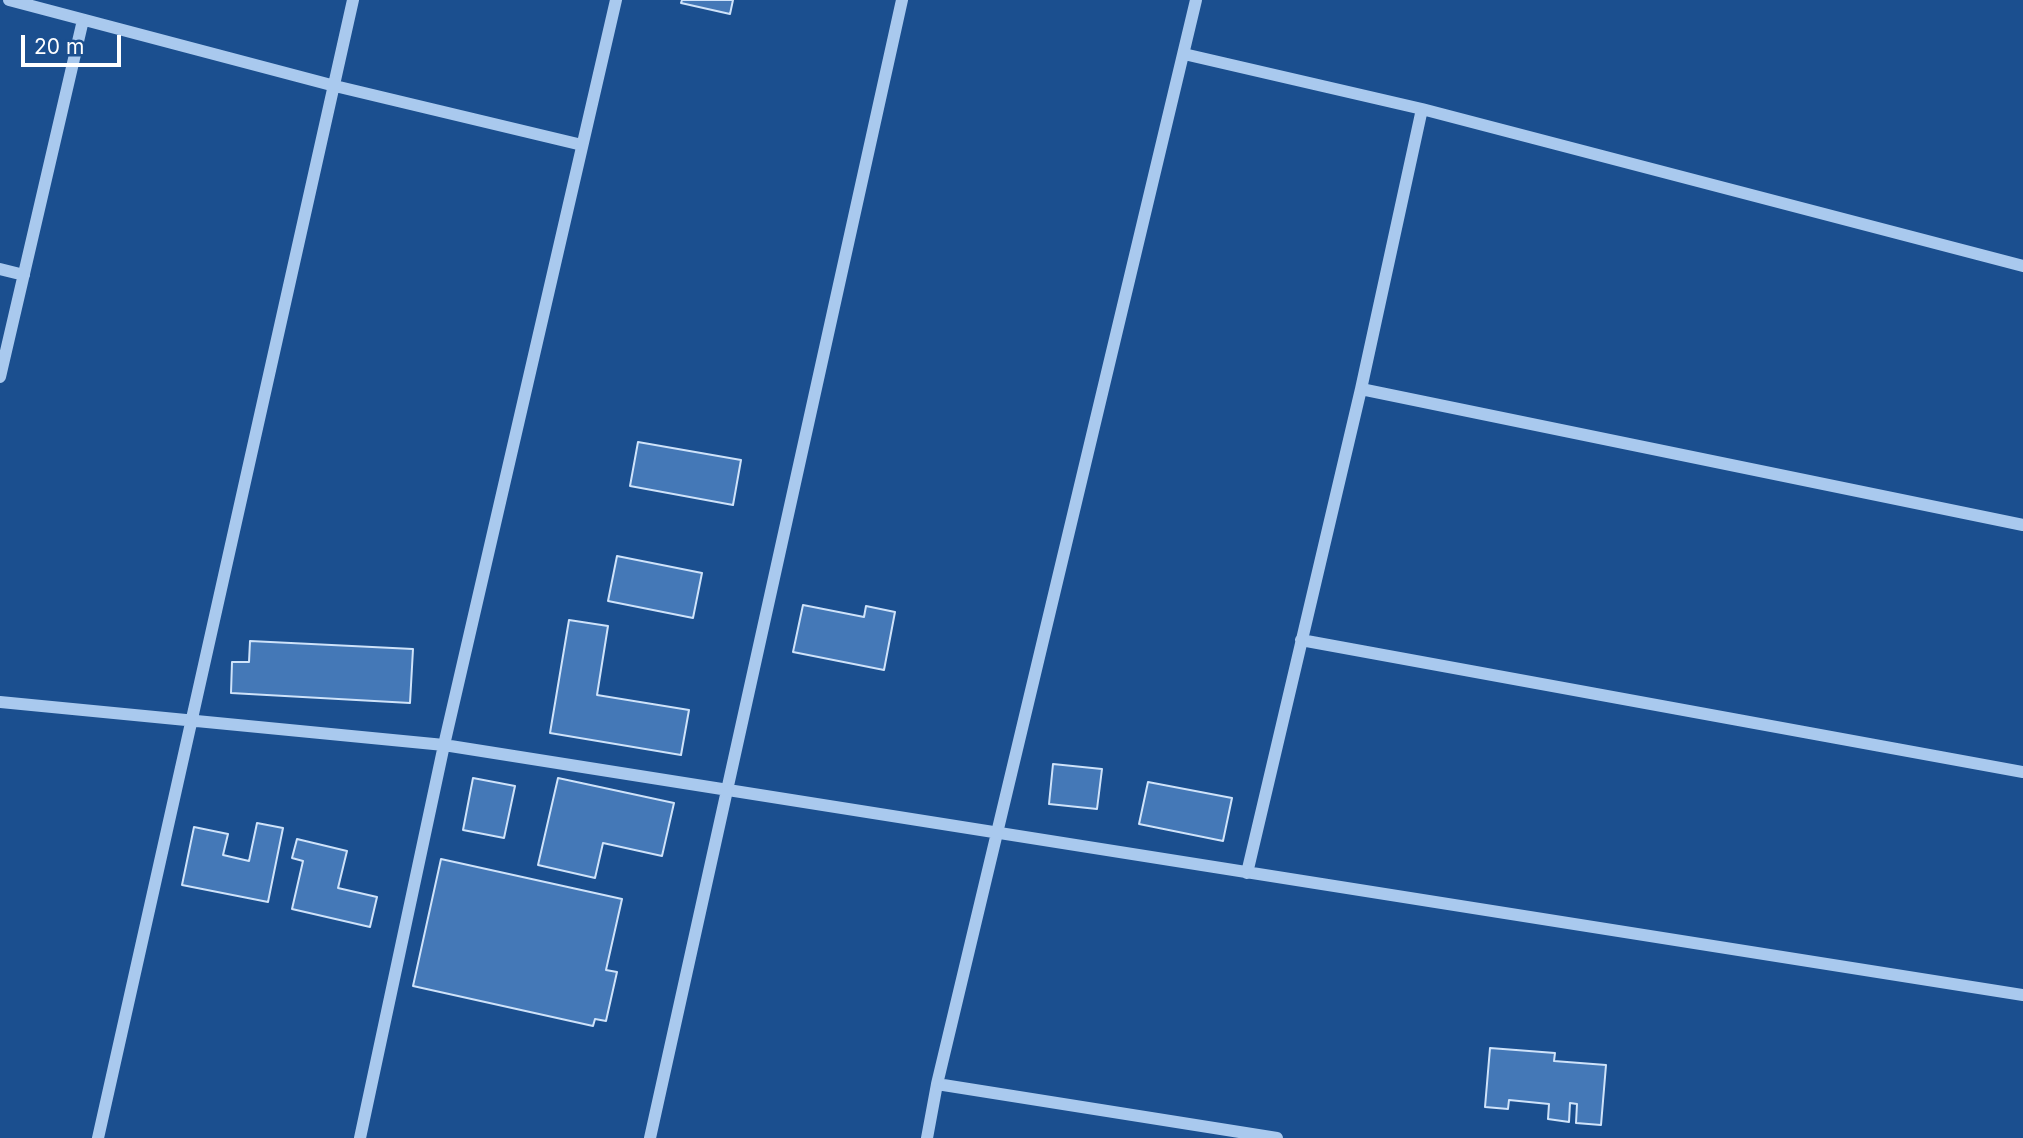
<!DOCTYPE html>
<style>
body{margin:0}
#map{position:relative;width:2023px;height:1138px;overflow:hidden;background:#1b4f8f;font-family:Inter,sans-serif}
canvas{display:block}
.scale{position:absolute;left:21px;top:35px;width:100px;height:32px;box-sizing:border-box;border:4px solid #fff;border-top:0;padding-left:9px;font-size:21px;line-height:24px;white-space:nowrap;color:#fff;-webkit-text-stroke:5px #1b4f8f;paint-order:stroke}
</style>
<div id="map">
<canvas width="2023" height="1138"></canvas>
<div class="scale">20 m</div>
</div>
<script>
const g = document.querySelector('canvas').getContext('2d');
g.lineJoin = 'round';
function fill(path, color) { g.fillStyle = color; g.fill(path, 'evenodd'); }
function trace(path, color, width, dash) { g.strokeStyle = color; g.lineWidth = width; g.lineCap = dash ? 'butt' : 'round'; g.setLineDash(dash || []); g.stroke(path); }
const building = new Path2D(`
 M682,0h51l-3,14 -49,-11z
 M638,442l103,18 -8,45 -103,-19z
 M617,556l85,17 -9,45 -85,-17z
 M803,605l61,12 2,-11 29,6 -11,58 -91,-18z
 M569,620l39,6 -11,69 92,15 -8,45 -131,-22z
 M250,641l163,8 -3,54 -179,-10 1,-31h17z
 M1053,764l49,5 -5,40 -48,-5z
 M473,778l42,8 -11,52 -41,-8z
 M558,778l116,25 -12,53 -59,-13 -8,35 -57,-13z
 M1148,782l84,16 -9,43 -84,-17z
 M257,823l26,5 -15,74 -86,-17 12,-58 34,7 -5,21 26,6z
 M297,839l50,12 -9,37 39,9 -7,30 -78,-18 11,-48 -11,-3z
 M441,859l181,40 -16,71 11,2 -11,49 -11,-2 -2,7 -180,-40z
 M1490,1048l65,5 -1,8 52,4 -5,60 -25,-2 1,-19 -7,-1 -1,19 -21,-3 1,-15 -40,-4 -1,9 -23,-2z`);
fill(building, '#4478b7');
trace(building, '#cfe3fa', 2);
trace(new Path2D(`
 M9,0l326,86 247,59
 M1184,54l238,55 601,157
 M0,269l24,6
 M0,377l83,-357
 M1361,389l662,136
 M1301,640l722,132
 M0,702l444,43 1579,250
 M1247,873l114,-484 61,-280
 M937,1084l340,54
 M98,1138l255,-1138
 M360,1138l84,-393 172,-745
 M650,1138l252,-1138
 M927,1138l10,-54 259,-1084`), '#a9c9ee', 12);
</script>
